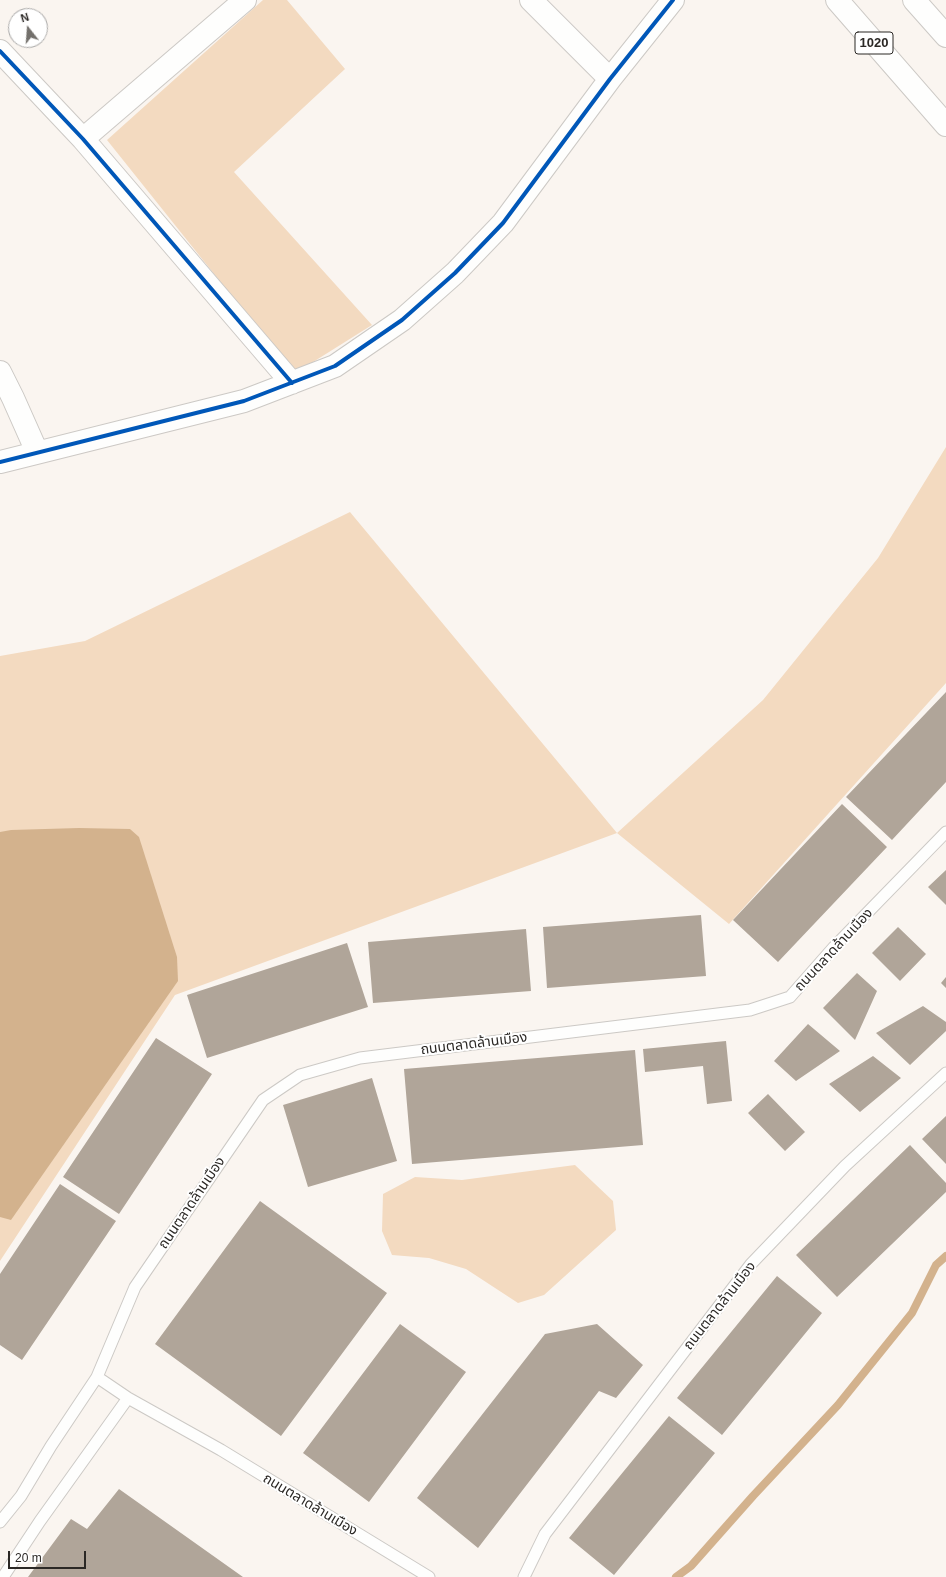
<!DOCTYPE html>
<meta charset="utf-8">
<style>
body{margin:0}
#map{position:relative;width:946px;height:1577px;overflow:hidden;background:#faf5f0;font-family:Helvetica,sans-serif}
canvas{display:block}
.north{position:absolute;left:8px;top:8px;width:40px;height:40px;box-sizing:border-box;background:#fff;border:1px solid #aaa9a8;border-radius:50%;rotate:343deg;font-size:11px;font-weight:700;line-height:16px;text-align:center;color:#2b2825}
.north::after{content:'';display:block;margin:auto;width:14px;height:18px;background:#73706c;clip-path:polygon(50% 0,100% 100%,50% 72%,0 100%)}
.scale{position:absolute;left:8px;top:1551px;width:78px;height:18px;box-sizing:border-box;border:2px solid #2b2825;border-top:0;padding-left:5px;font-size:12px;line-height:14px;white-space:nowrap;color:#2b2825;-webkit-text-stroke:3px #fff;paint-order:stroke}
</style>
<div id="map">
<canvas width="946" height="1577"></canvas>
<div class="north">N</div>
<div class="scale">20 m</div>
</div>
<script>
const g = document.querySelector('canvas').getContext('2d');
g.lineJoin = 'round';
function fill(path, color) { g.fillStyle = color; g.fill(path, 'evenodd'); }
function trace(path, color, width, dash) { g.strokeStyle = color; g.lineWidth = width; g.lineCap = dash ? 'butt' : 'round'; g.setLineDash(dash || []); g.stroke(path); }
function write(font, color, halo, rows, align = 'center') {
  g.font = font + ' Helvetica,"Noto Sans Thai",sans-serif'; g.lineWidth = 4; g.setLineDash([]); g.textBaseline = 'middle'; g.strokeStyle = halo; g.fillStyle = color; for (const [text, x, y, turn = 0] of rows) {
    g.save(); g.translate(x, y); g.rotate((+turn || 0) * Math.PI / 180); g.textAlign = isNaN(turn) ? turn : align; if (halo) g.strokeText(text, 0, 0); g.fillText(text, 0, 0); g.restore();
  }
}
fill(new Path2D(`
 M263,0h24l58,69 -111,103 138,153 -78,49 -187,-234z
 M946,447v236l-217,241 -112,-91 -442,162 -175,266v-605l85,-15 265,-129 267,321 146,-133 115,-142z
 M575,1165l38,36 3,29 -72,65 -26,8 -52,-34 -37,-11 -37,-3 -10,-24 1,-37 32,-17 47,3z`), '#f3dac0');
fill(new Path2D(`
 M79,828l51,1 9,8 38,120 1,24 -167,239 -11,-3v-385l11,-2z`), '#d3b28d');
trace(new Path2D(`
 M676,1577l15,-11 62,-70 85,-91 74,-92 24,-48 10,-9`), '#d3b28d', 8);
fill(new Path2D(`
 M946,692v90l-54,58 -46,-43z
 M842,804l45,43 -109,115 -45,-42z
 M946,870v35l-18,-18z
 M701,915l5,61 -159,12 -4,-61z
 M898,927l28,27 -26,27 -28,-28z
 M526,929l5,62 -158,12 -5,-61z
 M347,943l21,64 -161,51 -20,-63z
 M857,973l20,18 -22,49 -32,-32z
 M946,977v11l-5,-5z
 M923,1006l23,16v9l-36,34 -34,-32z
 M808,1024l32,27 -44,30 -22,-20z
 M156,1038l56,36 -93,140 -56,-37z
 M726,1041l6,60 -25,3 -4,-38 -58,6 -2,-23z
 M635,1050l8,95 -231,19 -8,-95z
 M873,1056l28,22 -41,34 -31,-28z
 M372,1078l25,83 -89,26 -25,-82z
 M768,1094l37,38 -20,19 -37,-38z
 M946,1116v48l-24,-25z
 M910,1145l36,38v9l-109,105 -41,-42z
 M60,1184l56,37 -94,139 -22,-15v-71z
 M260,1201l127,92 -106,143 -126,-92z
 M777,1276l45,37 -100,122 -45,-37z
 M400,1324l66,48 -97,130 -66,-49z
 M597,1324l46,41 -27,33 -17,-7 -121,157 -61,-50 128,-164z
 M669,1416l46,37 -101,122 -45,-37z
 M119,1489l124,88h-215l43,-58 16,10z`), '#b0a599');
const lane = new Path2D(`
 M0,1522l21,-26 30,-50 46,-69
 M3,1577l37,-56 88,-123
 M429,1577l-208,-127 -93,-52 -31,-21 38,-90 128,-187 37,-25 60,-17 390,-48 40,-13 44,-50 112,-115
 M524,1577l21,-43 206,-270 94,-98 101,-93`);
const street = new Path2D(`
 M531,0l79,79
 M0,51l83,88 209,244
 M83,139l162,-139
 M0,372l13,26 24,54
 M0,462l244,-61 91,-35 67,-46 53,-47 48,-50 107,-144 63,-79`);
const primary = new Path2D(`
 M837,0l109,125
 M914,0l32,36`);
trace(lane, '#ccc9c5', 13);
trace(street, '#ccc9c5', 24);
trace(primary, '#ccc9c5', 24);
trace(lane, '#fefefd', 11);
trace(street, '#fefefd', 22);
trace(primary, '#fefefd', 22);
trace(new Path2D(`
 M0,51l83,88 209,244
 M0,462l244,-61 91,-35 67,-46 53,-47 48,-50 107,-144 63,-79`), '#0057b8', 4);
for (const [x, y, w] of [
 [874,43,38]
]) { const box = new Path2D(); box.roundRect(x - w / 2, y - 11, w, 22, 3); g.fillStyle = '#fff'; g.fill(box); trace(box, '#2b2825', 1); }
write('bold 13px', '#2b2825', null, [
 ["1020",874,43]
]);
write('14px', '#2b2825', '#fff', [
 ["ถนนตลาดล้านเมือง",834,950,-47],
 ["ถนนตลาดล้านเมือง",474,1044,-7],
 ["ถนนตลาดล้านเมือง",192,1203,-56],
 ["ถนนตลาดล้านเมือง",720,1306,-52],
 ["ถนนตลาดล้านเมือง",310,1505,31]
]);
</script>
